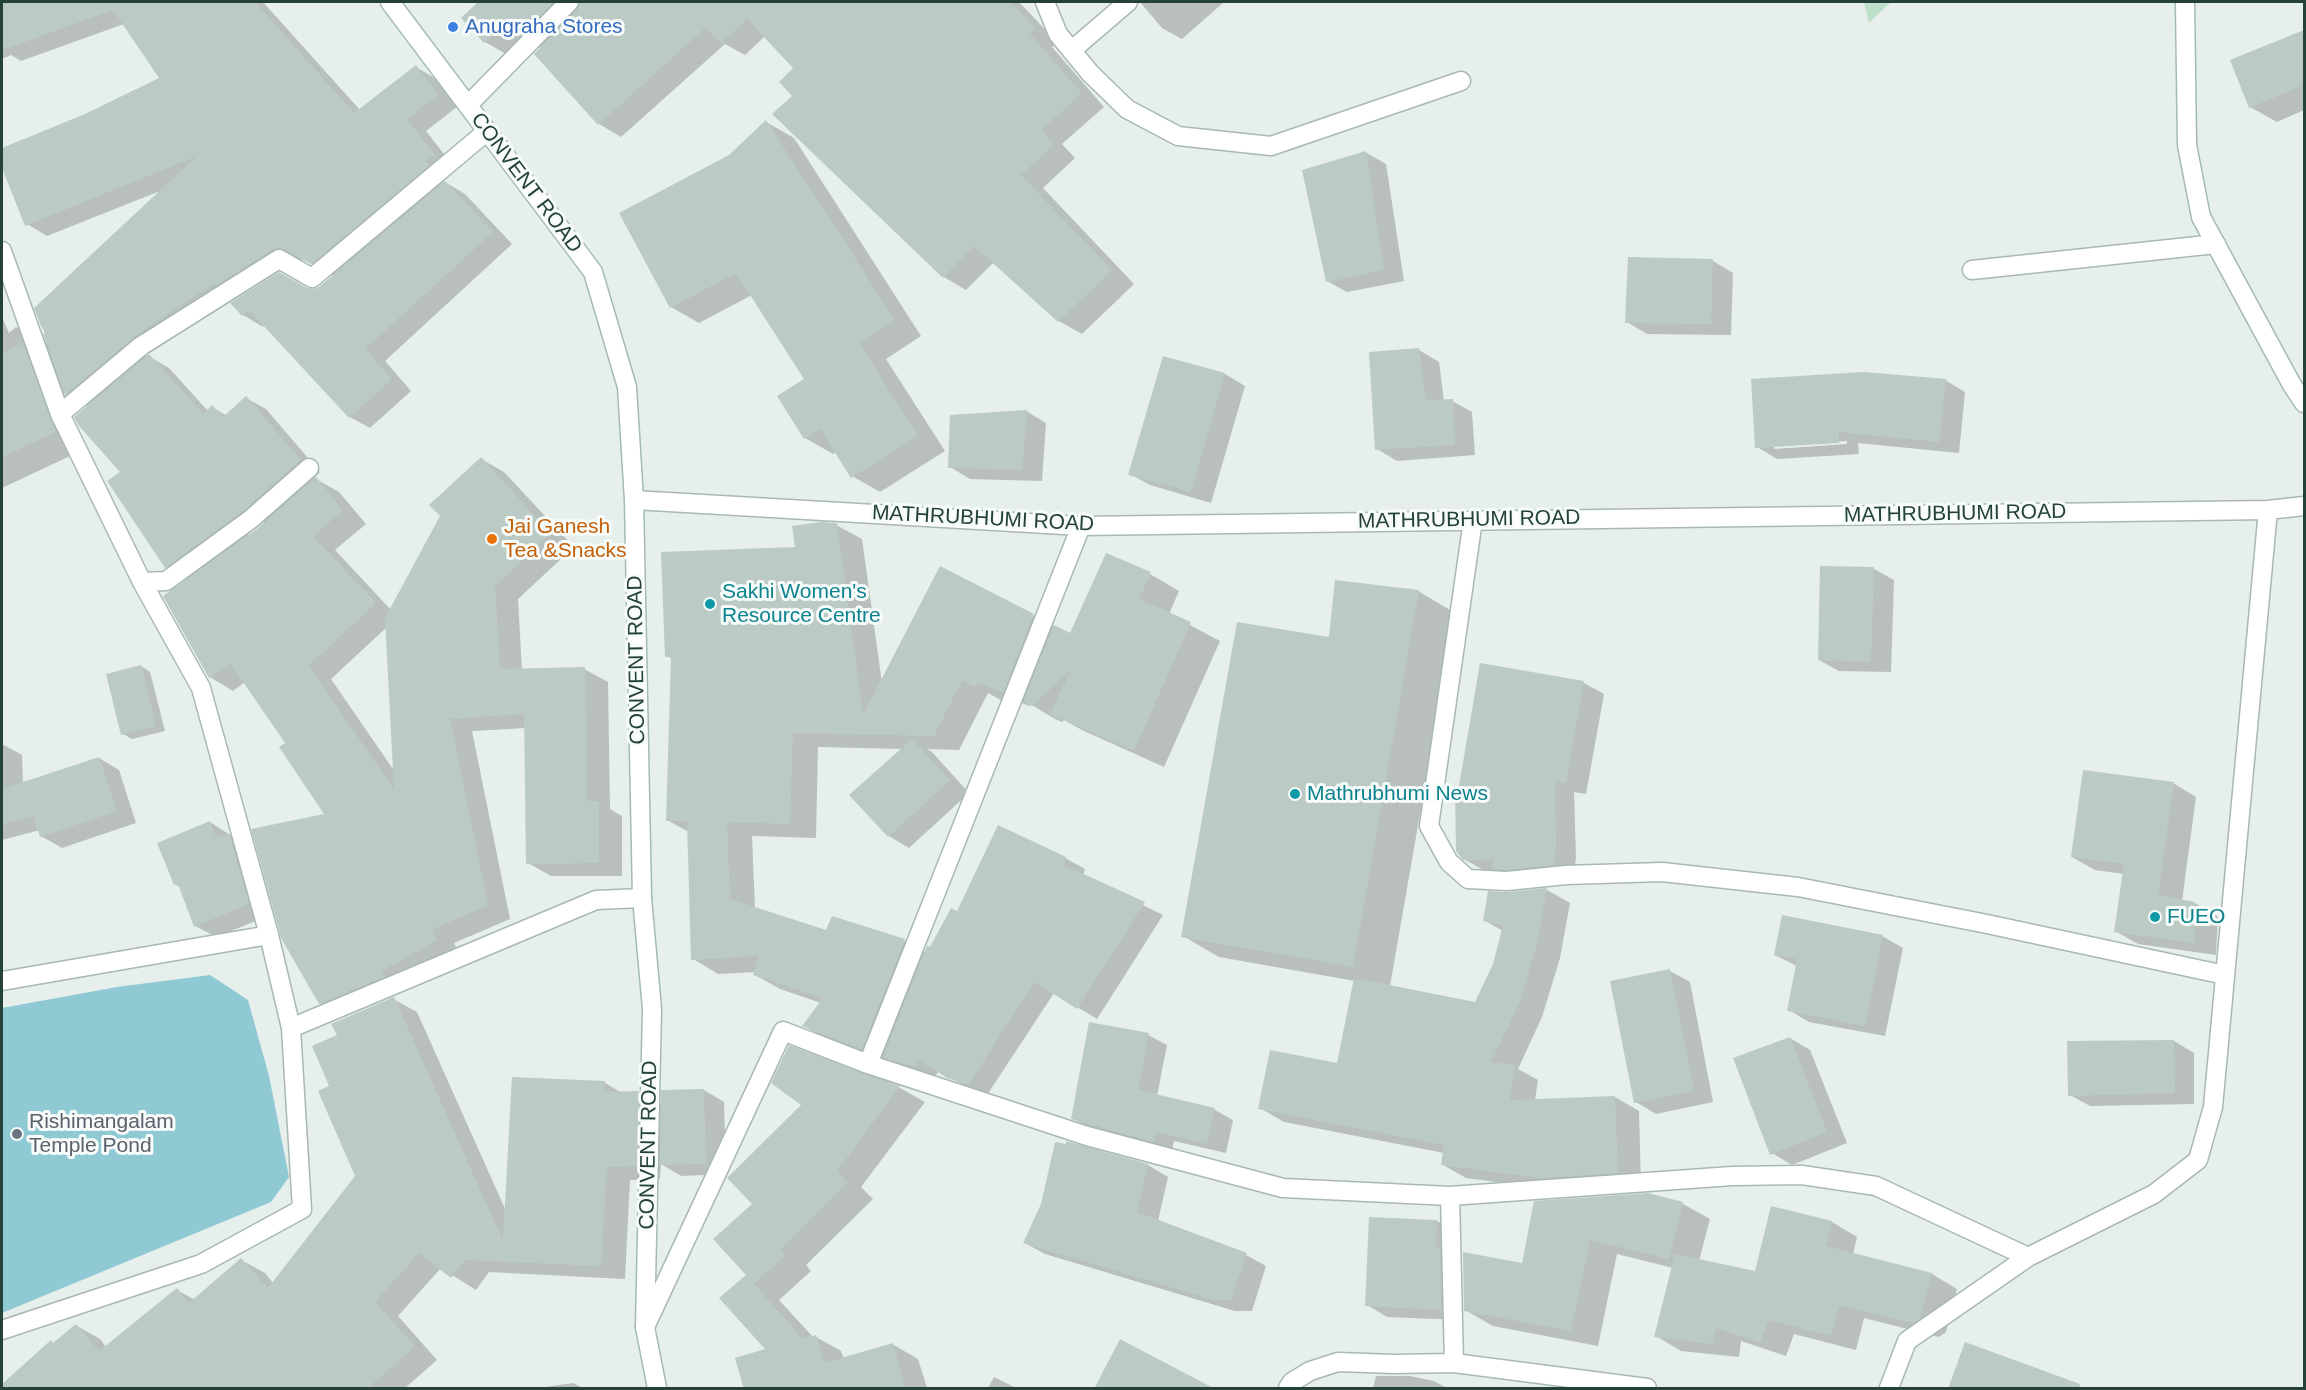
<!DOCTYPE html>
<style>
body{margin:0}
#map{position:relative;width:2306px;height:1390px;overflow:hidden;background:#e6efeb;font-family:Helvetica,sans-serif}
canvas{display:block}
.frame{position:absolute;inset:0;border:3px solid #24423a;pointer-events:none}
</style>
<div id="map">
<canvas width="2306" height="1390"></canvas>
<div class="frame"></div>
</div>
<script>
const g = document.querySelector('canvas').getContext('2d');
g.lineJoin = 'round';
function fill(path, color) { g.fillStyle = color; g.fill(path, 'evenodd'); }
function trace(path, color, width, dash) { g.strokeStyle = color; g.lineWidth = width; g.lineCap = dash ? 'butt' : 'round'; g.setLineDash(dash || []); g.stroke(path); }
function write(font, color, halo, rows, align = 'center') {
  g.font = font + ' Helvetica,sans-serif'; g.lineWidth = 6; g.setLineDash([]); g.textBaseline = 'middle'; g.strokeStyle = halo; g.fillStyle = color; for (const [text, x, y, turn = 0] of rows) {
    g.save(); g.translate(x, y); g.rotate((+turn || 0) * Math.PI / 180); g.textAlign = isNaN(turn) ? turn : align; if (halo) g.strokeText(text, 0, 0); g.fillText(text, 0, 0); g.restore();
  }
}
fill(new Path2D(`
 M1864,2h27l-22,21z`), '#bfe0c8');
fill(new Path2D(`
 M210,975l38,25 21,76 20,101 -18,25 -269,111v-305l115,-21z`), '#8ec9d4');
fill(new Path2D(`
 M2,2h261l97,108 56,-43 20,12 21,28 -31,24 28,36 -9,6 4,4 -6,4 22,13 47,50 -127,117 26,30 -41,37 -20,-11 -85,-92 -2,2 -20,-12 -11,-12 75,-14 7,2 20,-15 -28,-16h-12l-148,95 23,13 39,43 4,-4 15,9 19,-18 20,11 54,63 -6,6 25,14 27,32 -31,26 56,60 90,-151 23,13 70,75 -56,52 4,71 62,-1 24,13 2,127 12,7v60h-71l-23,-13 -2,-135 -54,3 38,188 -56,24 5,10 -55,32 3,5 -63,26 -24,-13 6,-188 -39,-71 -42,-62 -12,9 -23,-14 -22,-97 -22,-13 -44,-95 -33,-65 -25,-14 21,56 -83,39v-171l7,16 7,-6 33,18 -13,-37 129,-119 -118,47 -20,-12 -25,-64v-10l84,-35 75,-36 -37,-55 -103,37 -10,-6 -9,4zM263,522l2,2 -16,12 -1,-2zM387,627l8,145 -64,-93z
 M480,2h539l38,40 -5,5 52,60 -42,37 13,14 -32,30 91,96 -52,50 -23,-13 -65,-59 -28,28 -22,-13 -150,-181 1,-27 -30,-33 -20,19 -20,-11 -104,93 -22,-13 -58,-76 -16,-9 -17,16 -23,-13 -22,-24z
 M1140,2h84l-42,37 -20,-11z
 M2304,31v79l-27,12 -27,-15 -18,-46z
 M766,122l28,16 127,198 -35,23 59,92 -65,41 -28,-16 -16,-24 -3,2 -28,-16 1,-59 -54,-84 -53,28 -28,-16 -50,-93 109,-58z
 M1365,152l21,12 18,117 -57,11 -20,-11z
 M1629,259l84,2 20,12 -2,62 -84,-1 -20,-12z
 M1419,350l20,12 5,39h8l20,11 3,43 -78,6 -20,-12z
 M1225,374l20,12 -34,117 -61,-18 -20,-11z
 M1945,380l20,12 -6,61 -101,-10 1,11 -82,5 -20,-12zM1847,441v3l-73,5v-3z
 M1026,411l20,12 -4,58 -72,-2 -20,-12z
 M836,525l26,14 20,144 151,-67 38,19 79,-61 29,17 -10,23 51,27 -56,126 -82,-37 -18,-10 -2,2 -7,-3 -25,-15 -1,2 -25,-11 -3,5 -13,-7 -29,57 -32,-1 5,3 37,41 -60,55 -20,-12 -38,-41 52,-46 -85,-2 -2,91 -64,-2 3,73 72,23 6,-14 72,23 21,12 32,-40 107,-55 20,11 -2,7 80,39 -66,104 -43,-26 -67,102 -19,-7 -29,-17 -5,6 -30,-10 -15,-8 -1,4 -59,-23 -25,-14 17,-23 -41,-14 -25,-14 1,-3 -38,2 -25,-15 -4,-127 -22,-12 5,-161 -5,-3 129,-107z
 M1874,569l20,11 -3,92 -52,-1 -20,-11z
 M1418,591l37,22 -65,373 86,17 18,-39 9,-33 -19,-11 24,-26 39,-4 23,13 -10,55 -18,59 -24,52 20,11 -3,20 80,-3 24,14 2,75 -77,5 -98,-13 -23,-13 1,-12 -160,-31 -24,-14 78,-44 17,-83 -136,-24 -36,-21 147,-297z
 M1481,665l103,18 20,11 -18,100 -12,-2 2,67 -3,17 -59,4 -16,-10 -13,1 -21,-12 -4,-71z
 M141,666l9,6 15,59 -33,8 -9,-5z
 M2,744l20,11 1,29 76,-26 20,12 17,53 -74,25 -21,-12 -1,-6 -38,10z
 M2173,783l23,14 -14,104 13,2 23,14 -2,38 -78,-11 -23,-13 9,-57 -29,-4 -23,-13z
 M210,822l39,25 19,69 -52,21 -21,-11 -14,-38 -6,-4z
 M1882,936l21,12 -18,88 -76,-14 -20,-12 8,-44 -22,-11z
 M1670,971l20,11 23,120 -57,12 -20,-12z
 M393,999l24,13 89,199 99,-128 17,10 17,-1 24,14 41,-16 20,12 2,72 -45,2 -20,-12 -1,15 -30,1 -5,99 -136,-7 -13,18 -35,-22 -43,48 39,44 -32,28h-403v-2l49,-44 3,2 23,-18 23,13 6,8 71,-57 18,10 46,-40 24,13 8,10 84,-107 -26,-90 8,-51z
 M1148,1035l19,10 -10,51 58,14 18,10 -7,33 -52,-12 -2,10 -81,-22 -19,-11z
 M1790,1038l20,12 37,93 -55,22 -20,-12z
 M2174,1041l20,12v51l-104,2 -20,-11z
 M790,1047l110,41 25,14 -64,85 12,12 -67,66 5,6 -32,29 34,37h3l25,14 3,8 48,-15 26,15 9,29h-182l23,-38 -20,-75 6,-71 49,-99z
 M1148,1165l20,12 -10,44 88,34 20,11 -14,45h-17l-190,-57 -20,-11z
 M1647,1195l36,9 27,15 -11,42 57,12 76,-51 25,15 -4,17 79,20 25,15 -11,43 -7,5 -75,-19 -8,32 -62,-16 -8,22 -45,-15 -2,16 -58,-6 -25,-15 17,-68 -56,-14 -19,92 -105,-20 -28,-16 58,-45z
 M1371,1218l66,3 20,12 4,87 -74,-3 -20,-12z
 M1376,1376h34l24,5 13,7h-74z
 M994,1377l22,11h-28z
 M573,1383l10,5h-44z`), '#0003');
fill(new Path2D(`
 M2,2h253l99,111 62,-48 22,30 -31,24 28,36 -9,6 4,4 -119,99 -27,-15h-11l-58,37 -2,-2 -78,52 -70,59 -22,-61 3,-1 -5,-7 -7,-18 163,-152 -172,70 -23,-58v-20l83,-34 74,-36 -46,-68 -111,40z
 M478,2h76l-35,35 -13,-14 -22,20 -23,-25z
 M580,2h430l25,26 -5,6 52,59 -41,37 13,15 -33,30 91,95 -54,52 -84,-76 -31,32 -171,-164 20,-18 -13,-14 14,-14 -46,-49 -26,24 -15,-16 -108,98 -64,-71 43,-44z
 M2304,30v55l-55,23 -19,-48z
 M766,120l129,200 -36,23 59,92 -67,43 -31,-49 -16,10 -27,-43 27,-17 -68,-106 -66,35 -51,-95 110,-58z
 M1366,151l18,119 -58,12 -24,-112z
 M445,181l48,51 -128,117 27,30 -43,39 -100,-108 -7,6 -12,-13 49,-31 28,16 7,1 5,-2z
 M1628,257l85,2 -2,65 -86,-1z
 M23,343l33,89 -54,25v-104z
 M1419,348l7,52 27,-1 2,46 -80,5 -6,-98z
 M149,354l54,60 9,-9 11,12 23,-21 55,64 -57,50 -79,58 -58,-87 13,-9 -41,-46 -5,-9z
 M1163,356l62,17 -34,119 -63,-17z
 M1864,372l82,7 -7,63 -100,-10v11l-84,5 -4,-69z
 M1027,410l-5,60 -74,-2 2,-53z
 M481,457l70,76 -56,53 5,83 85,-2 2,134h12v62l-73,1 -2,-150 -74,5 38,186 -57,25 6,10 -55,31 2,6 -65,27 -38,-66 -30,-109 73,-15 -45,-67 6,-4 -55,-80 -21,15 -46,-82 95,-68 58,-51 27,33 -30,26 63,67 -67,62 85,125 -9,-172 55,-102 -11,-11z
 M821,522l16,1 26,192 77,-149 94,48 -31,79 -25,-11 -3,5 -13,-7 -28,56 -141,-3 -3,91 -63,-2 3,77 96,31 6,-14 73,23 -43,110 -60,-23 21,-28 -70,-23 6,-19 -68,4 -4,-139h-21l5,-164h-6l-4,-105 134,-5 -3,-21z
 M1106,553l45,19 -12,27 52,23 -57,129 -84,-37 21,-44 -39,36 -9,-4 31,-77 16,8z
 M1820,566l54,1 -3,95 -53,-2z
 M1335,580l84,10 -66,377 -172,-30 56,-315 92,15z
 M1480,663l104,18 -18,102 -11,-2 1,66 -3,18 -46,5 -15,-1 2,-10 -31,1 -7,-9 -1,-65h4z
 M141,665l15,61 -35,9 -15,-61z
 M912,739l38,41 -62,57 -39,-42z
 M99,757l18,54 -77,26 -7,-21 -31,8v-35z
 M2083,770l91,12 -16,113 37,7 -1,41 -80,-11 10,-68 -53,-7z
 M210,821l6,16 13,-3 20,70 -55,23 -16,-43 -4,1 -17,-42z
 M998,825l68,32 -2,8 81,37 -68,107 -42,-27 -67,103 -21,-7 -27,-18 -6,7 -31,-10 44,-111 3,1 21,-39 6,3z
 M1547,888l-10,56 -18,60 -28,58 24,3 -5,35 105,-4 3,77 -79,5 -98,-13 3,-20 -186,-36 12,-59 67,13 17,-85 121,24 18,-38 10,-39 -20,-4 5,-30 20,1z
 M1782,915l101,20 -18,91 -78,-15 10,-52 -23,-4z
 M1670,969l24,122 -60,12 -24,-122z
 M394,997l109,244 9,-164 93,4v11l34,-1 -2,75 -30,1 -6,99 -136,-6 -14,18 -32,-25 -44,49 40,44 -48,43h-365v-5l49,-44 2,3 23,-19 23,27 78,-63 12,15 52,-45 27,30 87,-112 -37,-85 11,-5 -17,-40 25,-11 -6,-11z
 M1089,1022l60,11 -11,57 77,18 -8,36 -51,-12 -3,10 -82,-23z
 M1790,1037l37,95 -57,23 -37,-97z
 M2174,1040l1,53 -107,3 -1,-55z
 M789,1045l111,41 -63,85 11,12 -67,66 5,6 -32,29 49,55 13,-4 8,28 69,-20 13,46h-162l-9,-31 30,-9 -46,-51 27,-23 -33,-36 39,-35 -25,-26 74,-73 -30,-22z
 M704,1089l2,75 -46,1 1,-75z
 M1066,1141l82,23 -11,48 110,41 -16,47h-17l-191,-57 18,-39 14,-62 11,2z
 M1648,1193l35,9 -14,57 -79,-19 -19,91 -107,-20 -1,-59 59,11 12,-62z
 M1771,1206l61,15 -6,25 106,27 -12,45 -7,5 -74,-18 -8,31 -62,-16 -9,23 -44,-15 -3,16 -59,-7 21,-83 80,17z
 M1369,1217l68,3 -1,27h4l1,63 -76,-4z
 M1120,1339l95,50h-121z
 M1965,1342l115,42 -1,5h-131z`), '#bbcac4');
const street = new Path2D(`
 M1045,2l13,32 32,39 37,36 51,27 93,10 190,-65
 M1072,50l56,-48
 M468,105l101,-103
 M2,251l58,163 82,168 59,106 68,247
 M1972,270l244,-26
 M60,414l81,-68 138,-87 33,19 174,-146
 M634,500l447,26 1187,-16 36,-4
 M1473,520l-44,306 20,36 19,17 39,2 59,-6 96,-3 136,15 189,37 238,51
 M142,582l24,-1 85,-62 58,-51
 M2,981l267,-46 22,93 11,181 -101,55 -199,66
 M291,1028l305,-128 46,-2
 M868,1064l213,-538
 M1450,1196l4,167
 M645,1327l138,-296 85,33 219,72 196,52 167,8 282,-20 70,-1 74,11 152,71
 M1288,1388l4,-6 18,-11 28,-9 56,2 60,-1 193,25
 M1889,1388l18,-47 121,-84 126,-63 44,-34 15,-53 55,-597`);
const secondary = new Path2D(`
 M390,2l203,270 34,115 7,113 8,398 10,111 -7,318 12,61
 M2185,2l2,143 14,72 91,168 12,18`);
trace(street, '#a8b8b2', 21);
trace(secondary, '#a4bbb3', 21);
trace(street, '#fff', 18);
trace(secondary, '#fff', 18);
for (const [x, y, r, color] of [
 [453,27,6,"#3f7fe0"],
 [492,539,6,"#e8710a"],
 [710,604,6,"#0f9aa8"],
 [1295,794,6,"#0f9aa8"],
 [2155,917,6,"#0f9aa8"],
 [17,1134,6,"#6b7280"]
]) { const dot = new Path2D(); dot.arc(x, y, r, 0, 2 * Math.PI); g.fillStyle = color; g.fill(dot); trace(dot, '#f7fbf9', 2); }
write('21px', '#366cbe', '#f7fbf9', [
 ["Anugraha Stores",465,27]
], 'left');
write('21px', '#24423a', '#f7fbf9', [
 ["CONVENT ROAD",526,183,53],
 ["MATHRUBHUMI ROAD",1955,514,-1],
 ["MATHRUBHUMI ROAD",983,519,3],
 ["MATHRUBHUMI ROAD",1469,520,-1],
 ["CONVENT ROAD",637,660,-91],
 ["CONVENT ROAD",649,1145,-89]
]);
write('21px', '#c56008', '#f7fbf9', [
 ["Jai Ganesh",504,527],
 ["Tea &Snacks",504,551]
], 'left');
write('21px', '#0d838f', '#f7fbf9', [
 ["Sakhi Women's",722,592],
 ["Resource Centre",722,616],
 ["Mathrubhumi News",1307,794],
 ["FUEO",2167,917]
], 'left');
write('21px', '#5b616d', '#f7fbf9', [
 ["Rishimangalam",29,1122],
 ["Temple Pond",29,1146]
], 'left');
</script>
